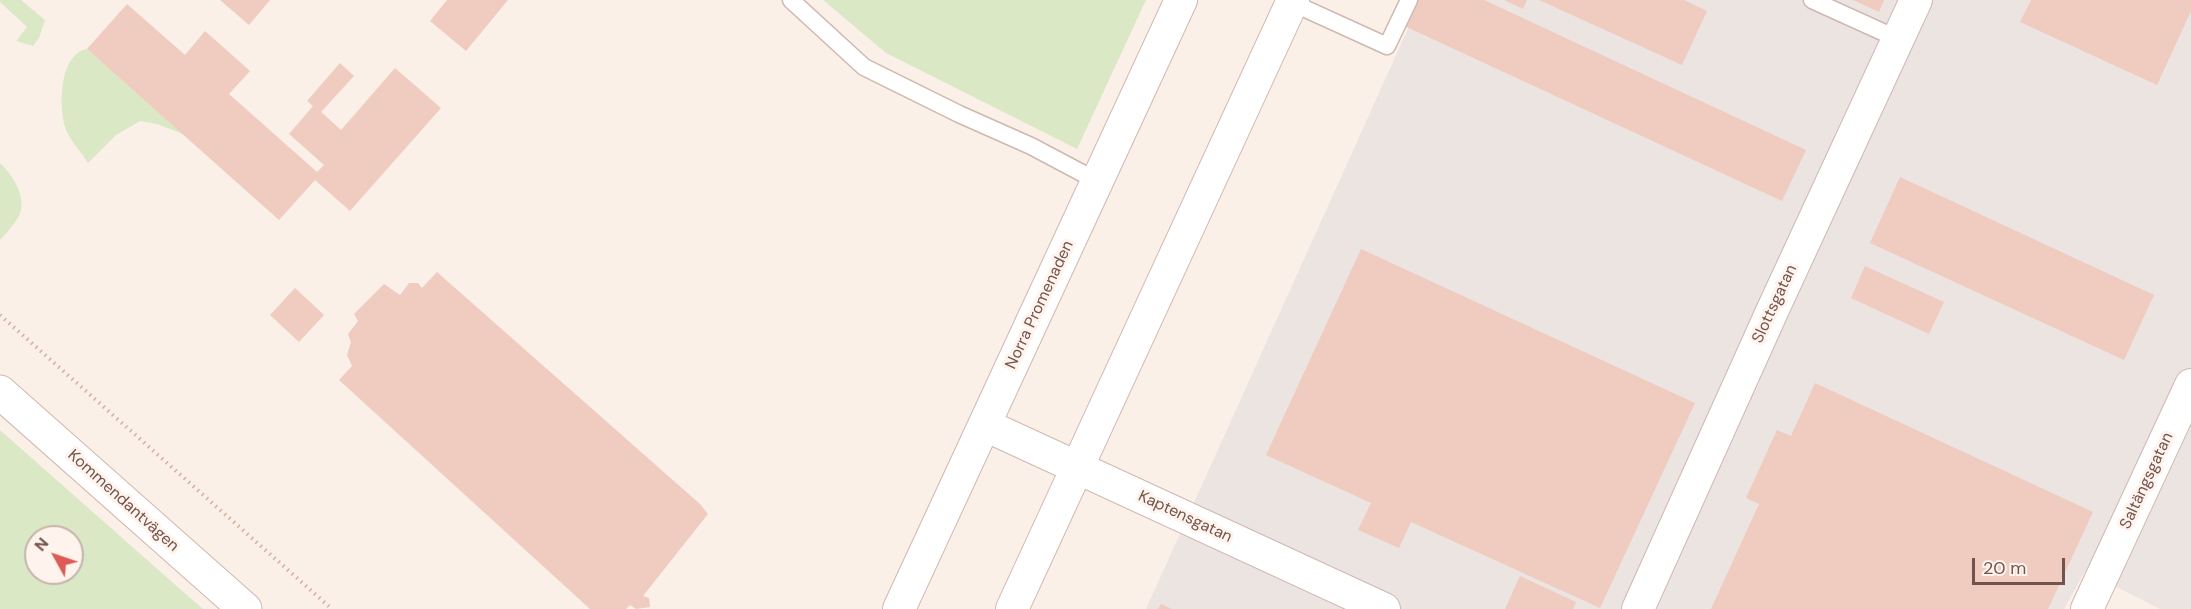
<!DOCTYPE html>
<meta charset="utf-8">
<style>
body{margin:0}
#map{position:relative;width:2191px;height:609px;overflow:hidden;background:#fbf0e7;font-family:"DM Sans",sans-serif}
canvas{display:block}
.north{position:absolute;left:24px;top:525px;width:60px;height:60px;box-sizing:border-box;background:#fef4ed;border:2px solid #c6b4ad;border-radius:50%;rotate:310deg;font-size:16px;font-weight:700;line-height:24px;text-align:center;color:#73544d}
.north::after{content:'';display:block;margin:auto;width:21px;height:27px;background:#dd5b54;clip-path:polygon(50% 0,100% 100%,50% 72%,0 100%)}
.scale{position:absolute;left:1972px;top:558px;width:93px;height:27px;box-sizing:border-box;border:3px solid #73544d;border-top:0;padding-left:8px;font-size:18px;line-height:21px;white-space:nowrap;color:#73544d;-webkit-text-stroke:4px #fef4ed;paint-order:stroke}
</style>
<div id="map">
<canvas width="2191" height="609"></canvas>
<div class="north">N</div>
<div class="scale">20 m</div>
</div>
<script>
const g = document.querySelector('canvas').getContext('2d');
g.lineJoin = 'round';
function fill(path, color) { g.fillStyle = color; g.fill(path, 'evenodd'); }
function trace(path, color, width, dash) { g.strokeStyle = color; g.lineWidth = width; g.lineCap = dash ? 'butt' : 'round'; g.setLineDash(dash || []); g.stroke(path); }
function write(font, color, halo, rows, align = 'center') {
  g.font = font + ' "DM Sans",sans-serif'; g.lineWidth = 6; g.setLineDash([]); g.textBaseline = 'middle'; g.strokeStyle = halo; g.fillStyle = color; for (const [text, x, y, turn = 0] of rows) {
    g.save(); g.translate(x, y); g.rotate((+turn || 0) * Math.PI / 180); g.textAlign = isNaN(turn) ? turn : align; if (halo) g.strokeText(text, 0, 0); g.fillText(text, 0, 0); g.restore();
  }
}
fill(new Path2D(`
 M1421,0h770v609h-31l-75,-38 -21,38h-918z`), '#ece4e0');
fill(new Path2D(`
 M0,0h21l24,20 -6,18 -6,8 -17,-5 11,-14 -27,-25z
 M823,0h323l-69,149 -191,-96z
 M87,49l96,85 -26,-10 -17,-3 -24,14 -28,28c-6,-10 -16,-20 -21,-31 -9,-20 -9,-78 20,-83z
 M0,163c13,12 29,37 18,55 -5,8 -12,15 -18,22z
 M0,430l180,159 23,20h-203zM36,537h36v36h-36z`), '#dae8c6');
fill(new Path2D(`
 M220,0h50l-21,25z
 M447,0h61l-42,51 -36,-30z
 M1409,0h75l322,150 -24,51 -384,-178z
 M1504,0h23l-4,9z
 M1539,0h145l23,11 -25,54z
 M1853,0h31l-5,12z
 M2031,0h160v11l-34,74 -137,-63z
 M127,4l58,51 20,-24 45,40 -21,23 88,78 7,-7 -35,-31 24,-28 -6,-5 33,-38 14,13 -33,36 20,18 54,-62 46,40 -91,103 -35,-31 -36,40 -192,-171z
 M1900,177l254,118 -30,65 -254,-117z
 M1361,249l334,154 -95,205 -189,-86 -12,26 -41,-18 13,-27 -105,-48z
 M1865,266l79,36 -15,32 -78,-36z
 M437,272l263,232 8,10 -65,82 6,2 1,9 -14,2 -6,-4 -4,4h-36l-251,-229 13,-14 -5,-11 4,-13 -3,-8 10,-13 -4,-7 30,-30 16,11 9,-12h9l4,5z
 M295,288l29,27 -25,27 -29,-27z
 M1815,383l278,129 -45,97h-337l48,-105 -13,-6 31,-68 14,6z
 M1520,576l56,26 -3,7h-68z
 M1161,604l11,5h-14z`), '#efcbc0');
const lane = new Path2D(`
 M791,0l73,67 95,47 72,32 66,35
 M1286,0l101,46 22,-46
 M1812,0l86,39`);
const street = new Path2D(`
 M985,425l399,184
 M899,609l282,-609
 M1012,609l281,-609
 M1638,609l136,-302 142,-307
 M2087,609l104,-224`);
const secondary = new Path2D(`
 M0,392l245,217`);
trace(lane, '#ceb8b1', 19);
trace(street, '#ceb8b1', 34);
trace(secondary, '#d1b7ae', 35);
trace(new Path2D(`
 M0,315l332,294`), '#d4aea3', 4, [1.5, 4.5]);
trace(lane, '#fff', 16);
trace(street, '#fff', 32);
trace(secondary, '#fff', 33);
write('16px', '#73544d', '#fef4ed', [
 ["Slottsgatan",1775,304,-65],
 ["Norra Promenaden",1040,305,-65],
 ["Saltängsgatan",2147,481,-65],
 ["Kommendantvägen",123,501,42],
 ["Kaptensgatan",1185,517,25]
]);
</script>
